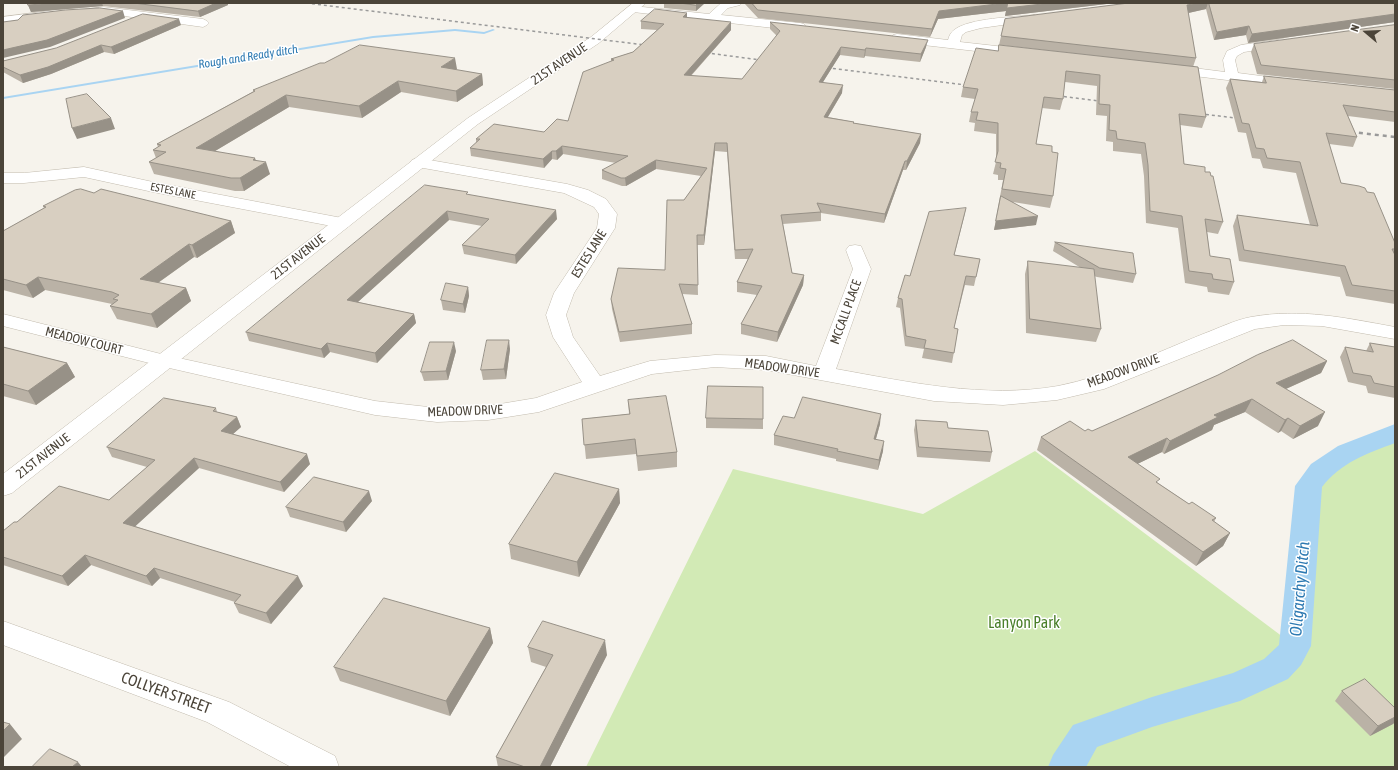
<!DOCTYPE html>
<style>
body{margin:0}
#map{position:relative;width:1398px;height:770px;overflow:hidden;background:#f6f3ec;font-family:"Asap Condensed",sans-serif}
canvas{display:block}
.frame{position:absolute;inset:0;border:4px solid #4b4439;pointer-events:none}
.north{position:absolute;left:1346px;top:12px;width:40px;height:40px;-webkit-text-stroke:3px #fff;paint-order:stroke;rotate:289deg;font-size:11px;font-weight:700;line-height:16px;text-align:center;color:#4b4439}
.north::after{content:'';display:block;margin:auto;width:14px;height:18px;background:#4b4439;clip-path:polygon(50% 0,100% 100%,50% 72%,0 100%)}
</style>
<div id="map">
<canvas width="1398" height="770"></canvas>
<div class="frame"></div>
<div class="north">N</div>
</div>
<script>
const g = document.querySelector('canvas').getContext('2d');
g.lineJoin = 'round';
function fill(path, color) { g.fillStyle = color; g.fill(path, 'evenodd'); }
function trace(path, color, width, dash) { g.strokeStyle = color; g.lineWidth = width; g.lineCap = dash ? 'butt' : 'round'; g.setLineDash(dash || []); g.stroke(path); }
function write(font, color, halo, rows, align = 'center') {
  g.font = font + ' "Asap Condensed",sans-serif'; g.lineWidth = 3; g.setLineDash([]); g.textBaseline = 'middle'; g.strokeStyle = halo; g.fillStyle = color; for (const [text, x, y, turn = 0] of rows) {
    g.save(); g.translate(x, y); g.rotate((+turn || 0) * Math.PI / 180); g.textAlign = isNaN(turn) ? turn : align; if (halo) g.strokeText(text, 0, 0); g.fillText(text, 0, 0); g.restore();
  }
}
fill(new Path2D(`
 M1395,433v334h-809l147,-298 190,45 112,-63 260,195 14,-160 11,-15 27,-19z`), '#d2eab5');
fill(new Path2D(`
 M455,29l29,3 9,-3 2,1 -11,4 -29,-3 -82,7 -370,61v-2l370,-61z`), '#a9d4f2');
fill(new Path2D(`
 M1395,424v19c-27,10 -55,20 -73,44l-11,159 -10,19 -13,14 -48,22 -88,26 -55,20 -11,20h-38l5,-12 20,-30 79,-28 81,-24 31,-14 15,-14 16,-159 16,-22 27,-18z`), '#a9d4f2');
const minor = new Path2D(`
 M742,3l-2,2 -12,3 -7,7 79,8 4,1 2,3 -2,3 -4,1 -167,-19 -4,-1 -2,-2 2,-2 4,-1 76,8 11,-10z
 M103,7l100,12 4,2 2,2 -2,2 -4,2 -100,-14h-14l-2,-2 2,-2z
 M49,11l4,1 2,2 -2,2 -50,7v-6z
 M1034,15l4,1 2,2 -2,2 -57,8 -15,4 -4,3 -2,7 72,8 2,3 -2,3 -4,1 -131,-15 -4,-1 -2,-3 2,-3 4,-1 51,6c1,-4 3,-8 6,-10 15,-12 61,-13 80,-15z
 M1283,39l4,1 2,3 -2,3 -43,6 -7,4 -2,4 3,13 54,7 5,1 2,3 -2,3 -5,1 -122,-15 -5,-1 -2,-3 2,-3 5,-1 55,7 -2,-12 4,-9 14,-6z
 M418,158l149,26 21,6 18,9 11,15 -2,14 -41,65 -8,22 7,22 27,39 50,-15 65,-6 51,1 50,10 37,-97 -7,-19 3,-4 6,-1 6,1 10,23 -35,100c73,13 148,30 222,17 50,-10 98,-33 145,-52 16,-6 32,-14 48,-17 50,-9 95,1 144,10v12l-73,-13 -38,-1 -29,4 -151,60 -47,11 -54,5 -69,-4 -168,-31 -51,-3 -63,7 -113,38 -51,8 -51,2 -62,-7 -210,-48 -162,-41v-12l162,41 210,46 62,7 51,-2 48,-8 46,-16 -29,-45 -7,-22 8,-22 43,-65 2,-14 -5,-7 -30,-14 -152,-27 -2,-3 2,-3z
 M84,167l69,15 189,36 6,1 3,4 -3,4 -6,1 -189,-36 -69,-15 -60,6h-21v-10h21z`);
const tertiary = new Path2D(`
 M633,3h13l-47,40 -121,81 -466,369 -9,3v-22l465,-356 123,-81z
 M3,621l226,81 106,54 4,11h-48l-84,-45 -204,-77z`);
trace(minor, '#c2bbae', 1);
trace(tertiary, '#c2bbae', 1);
fill(minor, '#fff');
fill(tertiary, '#fff');
trace(new Path2D(`
 M306,3l347,43
 M700,52l68,9
 M821,67l153,19
 M1052,95l55,7
 M1194,113l50,6`), '#9a9a9a', 1.5, [3, 3]);
trace(new Path2D(`
 M1343,131l52,6`), '#9a9a9a', 2.5, [4, 4]);
fill(new Path2D(`
 M28,3h200v2l-28,12 -97,-11 -72,6 -3,-7z
 M664,3h41l-9,8 -32,-3z
 M744,3h371l-110,13 1,-5 -68,8 -8,18 -172,-19z
 M1129,3h266v19l-147,21 -2,-8 -32,5 -8,-31 -18,4 8,45 -3,9 -194,-22 6,-26z
 M687,18l44,12 -40,46 51,3 35,-43 -7,-7v-7l156,25 -6,15 -55,-6 -1,2 -24,-3 -17,27 19,11 -14,24 26,5v1l67,11 -1,9 -14,27h-3l-19,53 -63,-10v8l-38,3 9,49 12,2 -1,10 -26,57 -36,-8v-10l16,-29 -20,-3v-10l11,-23h-13l-8,-107 -12,-1 -11,94h-7l1,50 -16,-1 10,30v10l-72,8 -8,-33 -1,-10 54,-29 19,-70 17,-24 -45,-7 -30,17h-4l-20,-7v-9l14,-7 -53,-9 -6,6 -5,-1 -8,9 -73,-12 -1,-8 6,-5v-4l68,-7 24,-11 43,-60v-2l22,-7 24,-22 -16,-1v-8z
 M181,25l-67,29 -10,-2 -53,22 -28,9 -20,-11v-11z
 M1395,25v64l-138,-15 -6,-22 3,-8z
 M998,51l200,16 8,50 -4,11 -22,-3 4,39 21,8 6,4 12,46 -5,12 -11,-2 3,24 24,26 -5,13 -21,-3 -1,-5 -22,-4 -7,-55 -32,-5 -2,-47 -3,-22 -28,-3v-9l-7,-1 1,-25 -11,-1 1,-29 -32,-4 -2,17 -3,11 -18,-2 -6,36 16,8 1,44 -3,12 -37,-6 23,23 -42,5 9,-50h-5v-5l-5,-1 3,-12v-28l-22,-3 1,-8 -6,-1 2,-10 4,-13 -14,-2 2,-10z
 M457,69l-2,1 27,4 1,11 -26,17 -56,-10 -39,26 -73,-11 -74,44 41,9 14,14 -26,17h-9l-81,-17 -5,-12 7,-4 -3,-8 5,-3 -1,-3 97,-53 -1,-1z
 M1264,76l131,14v32l-47,-6 9,21 -4,10 -24,-3 12,39 26,9 28,51v61l-49,-8 -6,-19 -101,-16 -6,-35 4,-11 73,10 -14,-52 -33,-5 -3,-9 -8,-1 -6,-25 -8,-1 -12,-44 4,-9 32,3z
 M94,193l137,28 4,12 -38,25 -3,-1 -36,26 28,5 5,13 -34,27 -40,-9 -7,-13 2,-2 -67,-14 -12,8 -30,-8v-59l41,-23 -1,-2z
 M469,195l88,24 -41,45 -52,-10 -2,-9 20,-19 -33,-6 -91,82 56,12 2,9 -39,40 -47,-11 -6,6 -75,-17 -3,-9z
 M966,208l-12,47 26,4 -6,27 -9,-1 -11,43 4,1 -6,34 -30,-5 2,-9 -19,-3 -5,-38 -4,-1 2,-9 12,-22z
 M1055,242l81,32 -3,9 -36,-6 -3,-1 7,53 -5,13 -70,-9 -1,-59 3,-13 53,7 -28,-17z
 M468,287l1,9 -4,17 -22,-3 -2,-10z
 M1370,343l25,4v51l-27,-5 -2,-7 -18,-4 -8,-25 5,-10 21,4z
 M3,347l64,16 8,14 -39,28 -33,-9z
 M510,349l-4,30 -23,1 -2,-10z
 M456,351l-8,29 -24,1 -3,-9z
 M1327,361l-6,12 -35,16 32,37 -25,13 -12,-8 -3,2 -33,-21 -31,13 -2,5 -48,24 -2,-2 -25,12 21,19 31,21 27,14 -2,4 16,11 -7,13 -27,20 -159,-116 4,-13 44,-6h7z
 M628,400l49,52v15l-39,4 -2,-17 -50,5 -4,-40 47,-5z
 M216,408l1,4 20,5 4,10 -8,7 77,30 -26,28 -85,-24 -64,58 168,60 -32,38 -32,-11 -5,-10 1,-1 -75,-24 -8,8 -61,-21 -23,21 -65,-21v-34l14,-9 92,-22 38,-33 -35,-10 -5,-10z
 M706,418l57,1v10l-57,-1z
 M794,418l86,6 -4,15 7,12 -5,19 -42,-9v-2l-62,-14v-10z
 M916,420l32,8 44,24 -2,10 -73,-5 -3,-27z
 M619,489l1,14 -41,74 -68,-18 -2,-15z
 M372,501l-26,31 -56,-15 -4,-10z
 M490,628l3,15 -43,73 -110,-35 -6,-14z
 M528,647l79,8 -57,112h-52l-2,-10 50,-90 -15,-5z
 M1342,691l53,17v14l-2,2 -23,12 -35,-35z`), '#bab2a6');
fill(new Path2D(`
 M56,3h46l1,3 -72,6 -3,-7z
 M216,3h12v2l-28,12 -2,-6z
 M698,3h7l-9,8v-6z
 M1005,3h110l-110,13 1,-5 -68,8 -8,18 2,-8 7,-18z
 M1199,3h9l-2,6 -22,5 3,-9z
 M123,11l2,7 -75,29 -47,11v-8z
 M687,13v7l-4,-3z
 M1395,14v8l-147,21 4,-9z
 M179,19l2,6 -67,29 -3,-7z
 M731,22v8l-47,53v-8z
 M1249,26l-3,9 -32,5 3,-8z
 M928,40l-2,7 -6,15 1,-8z
 M101,45l3,7 -53,22 -28,9 -3,-8z
 M841,47l-1,8 -22,35 1,-8z
 M866,48l-1,8 -1,2 1,-8z
 M455,58l2,11 -14,9 -2,-11z
 M482,74l1,11 -26,17 -1,-11z
 M398,81l3,11 -39,26 -3,-12z
 M843,85l-1,8 -19,32 1,-8z
 M286,95l3,12 -89,53 -4,-12z
 M111,118l4,11 -38,10 -5,-11z
 M921,134l-1,9 -14,27 1,-9z
 M715,143v8l-11,94v-10z
 M562,146l1,8 -6,6 -1,-9z
 M552,151v8l-8,9 -1,-9z
 M255,158l3,9 8,-5 4,12 -26,17 -4,-13 13,-18z
 M656,160v9l-30,17 -1,-8z
 M905,161l-2,9 -19,53 1,-9z
 M966,208l-2,9 -12,47 2,-9z
 M556,210l1,9 -41,45 -1,-9z
 M447,211l2,9 -99,89 -3,-9z
 M1038,216l-2,9 -42,5 2,-9z
 M231,221l4,12 -38,25 -5,-13z
 M189,244l5,13 -49,35 -5,-13z
 M804,275l-1,10 -26,57 1,-10z
 M38,277l7,13 -12,8 -7,-13z
 M468,287l1,9 -4,17 -2,-9z
 M186,288l5,13 -34,27 -6,-14z
 M414,314l2,9 -39,40 -2,-10z
 M509,340l1,9 -4,30 -2,-10z
 M454,342l2,9 -8,29 -2,-9z
 M327,343l3,9 -6,6 -3,-9z
 M1327,361l-6,12 -51,23 6,-13z
 M67,363l8,14 -39,28 -8,-14z
 M1252,399l-7,13 -31,13 -2,5 -48,24 6,-13 44,-26z
 M1325,412l-7,14 -25,13 7,-13z
 M881,414l-1,10 -7,25 1,-10z
 M237,417l4,10 -16,14 -4,-10z
 M1288,418l-7,13 -3,2 7,-13z
 M1167,438l-5,14 -39,19 5,-14z
 M884,441l-1,10 -5,19 1,-10z
 M307,454l3,10 -26,28 -4,-10z
 M194,458l5,10 -71,65 -5,-10z
 M619,489l1,14 -41,74 -2,-15z
 M369,491l3,10 -26,31 -3,-10z
 M1230,533l-7,13 -27,20 7,-14z
 M85,555l6,10 -23,21 -6,-10z
 M154,568l6,10 -8,8 -6,-10z
 M298,576l5,10 -32,38 -5,-11z
 M490,628l3,15 -43,73 -4,-15z
 M605,640l2,15 -57,112h-10z
 M1395,717v5l-2,2 -23,12 8,-10z
 M10,724l12,15 -19,19v-27z
 M78,762l4,5h-10z`), '#979187');
const building = new Path2D(`
 M28,3h28l-28,2z
 M134,3h82l-18,8z
 M680,3h18l-2,2z
 M752,3h253l-66,8 -7,18 -174,-19z
 M1008,3h43l-44,5z
 M1129,3h70l-12,2 9,53 -195,-22 4,-17z
 M1209,3h186v11l-143,20 -3,-8 -32,6z
 M100,8l23,3 -76,29 -44,10v-28l15,-2 5,-5 42,-5z
 M655,9l32,4 -4,4 48,5 -47,53 58,4 38,-48 -10,-9 158,18 -7,14 -55,-6 -1,2 -24,-3 -22,35 24,3 -19,32 30,5 -1,1 68,11 -14,27h-2l-20,53 -68,-11 4,9 -40,3 11,58 12,2 -26,57 -37,-8 21,-38 -25,-4 16,-33 -18,1 -8,-107h-12l-11,92h-7l1,50 -19,-1 13,40 -73,8 -8,-33 7,-31 47,2 2,-70h17l23,-32 -51,-8 -31,18h-4l-19,-8 26,-14 -66,-10 -6,5h-4l-9,8 -73,-11 10,-9h-4l18,-15 50,8 13,-13 11,2 15,-49 31,-12 -3,-1 22,-7 31,-28 -23,-3z
 M143,14l36,5 -68,28 -10,-2 -53,22 -28,8 -17,-8v-6l53,-13z
 M1395,25v55l-134,-15 -7,-21z
 M360,45l95,13 -14,9 41,7 -26,17 -58,-10 -39,25 -73,-11 -90,53 59,10 -2,2 13,2 -26,16h-9l-82,-16 17,-10 -13,-2 8,-5 -4,-1 98,-53 -2,-1 67,-27h4z
 M999,45l199,22 8,50 -27,-3 5,50 21,3v5h5l1,4h2l10,46 -18,-3 5,37 20,3 4,23 -21,-3 -1,-5 -23,-3 -7,-55 -32,-5 -2,-46 -3,-22 -28,-4 -1,-8 -7,-1 1,-25 -11,-1 1,-29 -34,-4 -3,28 -19,-2 -8,47 16,2v6l6,1 -5,43 -51,-7 4,-20 -6,-1 1,-5 -6,-1 3,-11v-28l-22,-3 2,-8h-7l7,-23 -15,-2 13,-39 22,3z
 M1264,76l131,14v22l-52,-7 14,32 -31,-4 15,50 18,3 6,2 2,4 7,1 21,50v6h-3l3,6v36l-43,-6 -7,-19 -101,-16 -7,-35 81,11 -18,-64 -33,-4 -3,-9 -8,-1 -7,-24 -7,-1 -12,-44 36,4z
 M87,94l24,24 -39,10 -6,-29z
 M425,185l43,7 -2,2 90,16 -41,45 -53,-10 27,-26 -42,-8 -100,89 67,14 -39,39 -48,-10 -6,6 -75,-17z
 M81,189l13,4 7,-4 130,32 -39,24 -3,-1 -49,35 46,9 -35,26 -41,-8 8,-6 -5,-1 6,-4 -7,-3 -74,-15 -12,8 -23,-6v-48l43,-24 -3,-1 32,-16z
 M1001,196l37,20 -42,5z
 M966,208l-12,47 26,4 -4,18 -10,-1 -12,52 4,1 -4,24 -30,-5 2,-8 -20,-4 -4,-37 -4,-1 7,-23 5,1 19,-64z
 M1055,242l78,11 3,21 -36,-6z
 M1028,261l66,8 7,60 -71,-10z
 M446,283l22,4 -5,17 -22,-4z
 M487,340h22l-5,29 -23,1z
 M1293,340l34,21 -51,22 49,29 -25,14 -12,-8 -3,2 -33,-21 -38,16 4,2 -48,24 -3,-3 -39,19 32,22 -4,3 33,22 3,-2 24,16 -4,2 18,13 -27,19 -162,-115 29,-16 15,10 3,-2 4,2 126,-56 39,-20z
 M430,342h24l-8,29 -25,1z
 M1370,343l25,4v40l-21,-4 -3,-7 -18,-3 -8,-26 28,5z
 M3,347l64,16 -39,28 -25,-7z
 M708,386l55,1v32l-57,-1z
 M666,396l11,56 -40,4 -2,-17 -51,6 -2,-26 48,-5 -2,-14z
 M803,397l78,17 -7,25 10,2 -5,19 -42,-9 1,-2 -64,-14 9,-19 11,2z
 M164,398l52,10 -3,3 24,6 -16,14 86,23 -27,28 -86,-24 -71,65 175,53 -32,37 -32,-10 7,-8 -87,-27 -8,8 -61,-21 -23,21 -59,-19v-26l11,-9h3l42,-36 50,14 46,-40 -48,-13z
 M916,420l31,2 1,6 40,3 4,21 -73,-5z
 M555,473l64,16 -42,73 -68,-18z
 M314,477l55,14 -26,31 -57,-15z
 M384,598l106,30 -44,73 -112,-34z
 M543,621l62,19 -65,127h-15l-29,-10 57,-102 -25,-8z
 M1365,679l30,29v9l-17,9 -36,-35z
 M3,722l7,2 -7,7z
 M50,749l28,13 -6,5h-40z`);
fill(building, '#d8cfc1');
trace(building, '#979187', 1);
write('11px', '#4b4439', '#fff', [
 ["ESTES LANE",173,191,11]
]);
write('italic 12px', '#2e7ab2', '#fff', [
 ["Rough and Ready ditch",248,57,-9]
]);
write('13px', '#4b4439', '#fff', [
 ["21ST AVENUE",559,64,-34],
 ["ESTES LANE",589,254,-58],
 ["21ST AVENUE",298,257,-38],
 ["MCCALL PLACE",846,312,-70],
 ["MEADOW COURT",84,341,14],
 ["MEADOW DRIVE",782,368,8],
 ["MEADOW DRIVE",1123,371,-20],
 ["MEADOW DRIVE",465,411,-2],
 ["21ST AVENUE",43,456,-38]
]);
write('16px', '#4a7f2a', '#fff', [
 ["Lanyon Park",1024,623]
]);
write('16px', '#4b4439', '#fff', [
 ["COLLYER STREET",166,693,20]
]);
write('italic 17px', '#2e7ab2', '#fff', [
 ["Oligarchy Ditch",1300,589,-85]
]);
</script>
